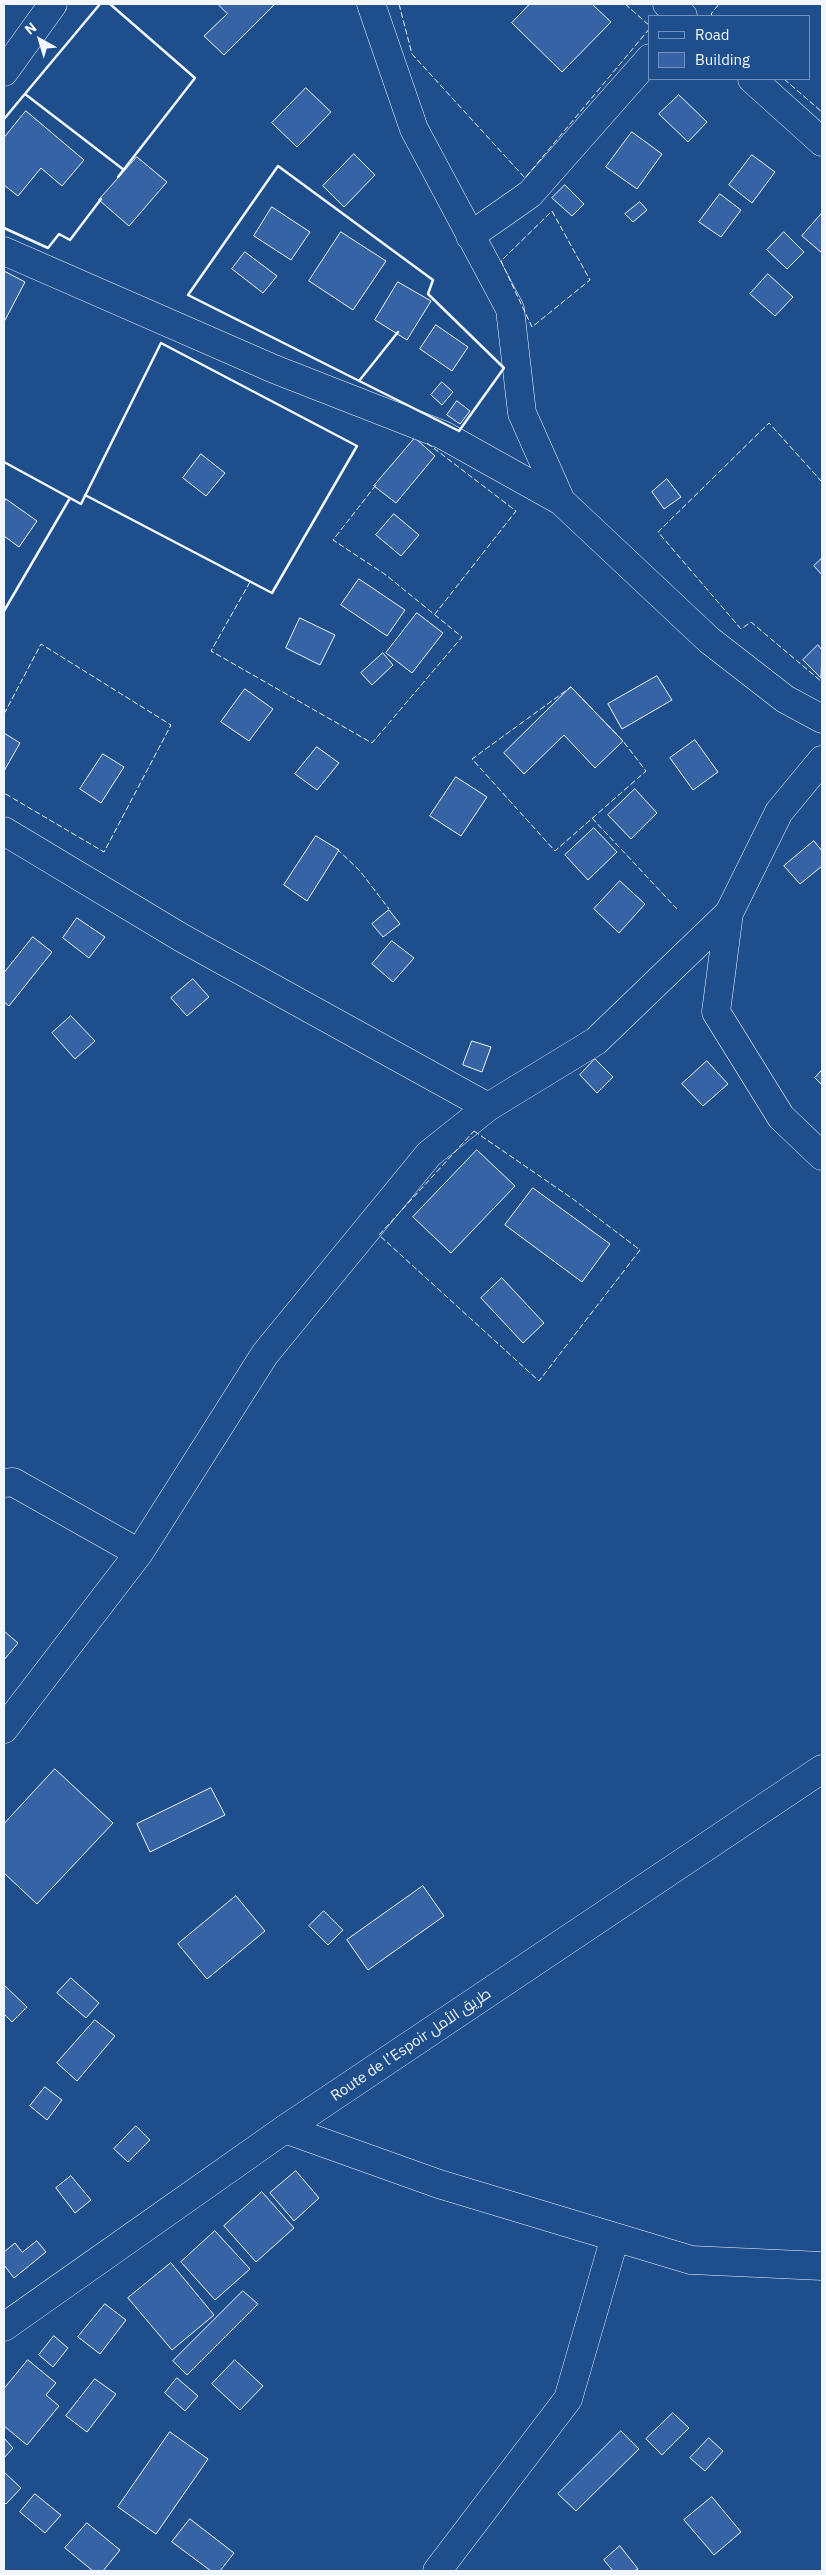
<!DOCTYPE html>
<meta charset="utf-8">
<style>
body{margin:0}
#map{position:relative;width:826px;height:2575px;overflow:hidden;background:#1f4e8c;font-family:"IBM Plex Sans",sans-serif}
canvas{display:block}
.frame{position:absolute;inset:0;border:5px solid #f2f6ff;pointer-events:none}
.legend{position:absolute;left:648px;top:15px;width:162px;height:65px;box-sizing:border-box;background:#1f4e8c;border:1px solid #7391ba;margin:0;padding:6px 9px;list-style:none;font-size:15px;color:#f2f6ff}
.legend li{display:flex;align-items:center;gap:10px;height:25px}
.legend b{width:25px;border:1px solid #7391ba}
.north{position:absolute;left:15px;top:15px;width:50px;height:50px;-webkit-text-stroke:4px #1f4e8c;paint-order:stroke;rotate:321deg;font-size:14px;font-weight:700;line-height:20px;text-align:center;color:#f2f6ff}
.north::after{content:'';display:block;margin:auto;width:18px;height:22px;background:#f2f6ff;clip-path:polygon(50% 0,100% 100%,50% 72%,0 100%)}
</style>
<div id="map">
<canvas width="826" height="2575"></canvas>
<div class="frame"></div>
<ul class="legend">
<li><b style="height:6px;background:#1f4e8c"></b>Road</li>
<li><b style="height:14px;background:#3563a3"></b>Building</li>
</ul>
<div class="north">N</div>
</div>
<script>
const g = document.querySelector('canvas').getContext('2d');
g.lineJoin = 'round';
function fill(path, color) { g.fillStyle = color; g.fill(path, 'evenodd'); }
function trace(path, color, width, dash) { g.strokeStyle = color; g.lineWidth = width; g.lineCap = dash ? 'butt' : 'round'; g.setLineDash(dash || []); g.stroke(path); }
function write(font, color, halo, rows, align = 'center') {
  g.font = font + ' "IBM Plex Sans",Cairo,sans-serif'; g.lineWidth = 4; g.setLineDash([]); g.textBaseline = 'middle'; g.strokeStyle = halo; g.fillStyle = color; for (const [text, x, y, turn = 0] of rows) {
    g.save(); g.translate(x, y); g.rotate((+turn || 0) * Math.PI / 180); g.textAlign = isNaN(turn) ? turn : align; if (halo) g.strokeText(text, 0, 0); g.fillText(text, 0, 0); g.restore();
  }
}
const building = new Path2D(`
 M218,4h57l-51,51 -20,-19 23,-22z
 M530,4h62l19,18 -49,50 -50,-49z
 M306,88l25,24 -34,35 -25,-24z
 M679,95l28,27 -19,20 -29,-28z
 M26,111l58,49 -22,26 -21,-18 -23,28 -14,-11v-47z
 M632,132l30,22 -25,35 -31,-22z
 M354,154l21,21 -31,32 -21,-21z
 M752,155l23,17 -23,31 -23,-18z
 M137,157l30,25 -38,44 -30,-26z
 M565,185l19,19 -12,12 -20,-18z
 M720,194l21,16 -20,27 -22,-15z
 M640,202l7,8 -14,12 -8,-8z
 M272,207l38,25 -19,28 -37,-24z
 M822,213v40l-20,-17z
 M341,232l45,29 -33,49 -44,-29z
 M784,232l20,20 -17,17 -20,-19z
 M245,252l32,24 -14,17 -31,-24z
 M4,271l21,11 -21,40z
 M768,274l25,23 -18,19 -25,-22z
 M398,282l33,19 -24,39 -32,-20z
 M436,325l32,22 -16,24 -32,-22z
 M442,382l11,10 -11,13 -11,-10z
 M457,401l13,10 -10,13 -13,-9z
 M415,438l20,18 -39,47 -22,-17z
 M201,454l24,19 -19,23 -23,-18z
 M667,479l14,18 -17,12 -12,-17z
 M6,499l31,22 -18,26 -15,-11v-33z
 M394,514l25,21 -18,21 -25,-21z
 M822,558v17l-8,-9z
 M359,579l46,31 -18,26 -46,-31z
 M417,613l26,20 -31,40 -26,-20z
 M300,618l35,17 -15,30 -34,-17z
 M818,645l4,5 -1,28 -18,-18z
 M383,653l10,12 -21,20 -11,-12z
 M657,676l15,24 -50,29 -14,-25z
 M571,687l52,54 -28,27 -31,-33 -40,39 -20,-21z
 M245,689l28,20 -24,32 -28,-19z
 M4,733l16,10 -16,28z
 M695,740l23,32 -25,18 -23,-32z
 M317,747l22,16 -22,27 -22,-16z
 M103,754l21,13 -23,36 -21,-14z
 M456,777l31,20 -26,39 -31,-20z
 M635,789l22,24 -26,26 -23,-24z
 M594,828l23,24 -29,28 -23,-25z
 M316,836l23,14 -32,51 -23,-16z
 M814,841l8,10v15l-22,18 -16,-18z
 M620,881l25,23 -26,29 -25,-24z
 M389,910l11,14 -17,13 -11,-13z
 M77,918l28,19 -16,21 -26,-20z
 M33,937l19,15 -43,54 -5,-4v-29z
 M392,941l22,17 -21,24 -21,-18z
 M193,979l16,18 -22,19 -16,-18z
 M71,1016l24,25 -20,18 -23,-26z
 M472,1041l19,6 -9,25 -19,-7z
 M595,1059l18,18 -16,16 -17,-18z
 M707,1061l21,23 -25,22 -21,-22z
 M822,1070v15l-7,-7z
 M477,1150l38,36 -64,67 -38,-36z
 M533,1188l77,56 -28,38 -77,-57z
 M502,1278l42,45 -21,20 -42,-45z
 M4,1631l14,12 -14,17z
 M55,1769l58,54 -76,81 -33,-31v-49z
 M211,1788l14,27 -75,37 -13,-28z
 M423,1886l21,30 -76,54 -21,-30z
 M236,1896l29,35 -58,48 -29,-35z
 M324,1911l19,19 -15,15 -19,-19z
 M71,1978l28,25 -13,15 -29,-25z
 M5,1986l22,21 -15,15 -8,-8z
 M95,2020l20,16 -38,45 -20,-18z
 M45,2087l17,13 -15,20 -17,-14z
 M136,2126l14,14 -22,22 -14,-13z
 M296,2171l23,27 -25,23 -24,-28z
 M71,2176l20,24 -16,13 -19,-25z
 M262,2192l32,36 -38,34 -32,-36z
 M215,2231l35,38 -35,31 -34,-38z
 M37,2241l9,11 -32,26 -10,-13v-13l11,-9 7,9z
 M171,2263l43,52 -42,35 -44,-52z
 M243,2291l15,13 -71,71 -14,-14z
 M105,2304l21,16 -26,34 -22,-17z
 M54,2336l14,12 -15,19 -14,-12z
 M28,2360l28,23 -10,12 13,11 -32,39 -23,-19v-37z
 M235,2360l28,26 -23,24 -28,-26z
 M177,2378l21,18 -13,15 -20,-18z
 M95,2379l21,15 -29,38 -21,-16z
 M673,2413l16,15 -27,27 -16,-16z
 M621,2431l18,18 -63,62 -18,-17z
 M170,2432l38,27 -52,75 -38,-27z
 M4,2438l9,10 -9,10z
 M709,2438l14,13 -18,20 -15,-13z
 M4,2472l17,16 -15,16 -2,-2z
 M35,2494l26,21 -16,18 -25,-21z
 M712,2497l29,35 -27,23 -30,-35z
 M190,2519l44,34 -14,18h-9l-39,-29z
 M87,2523l33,27 -17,21h-10l-28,-23z
 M620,2546l18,23 -4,2h-21l-9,-11z`);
fill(building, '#3563a3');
trace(building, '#f2f6ff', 1);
const minor = new Path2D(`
 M371,4l43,125 96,180 12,104 39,88 148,139 76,59 37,20
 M667,4l16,12
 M4,72l49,-68
 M752,79l70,63
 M470,236l60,-42 120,-136
 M4,251l270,118 169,66 118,66
 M822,760l-43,52 -50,101 -13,99 65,105 41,39
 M4,831l178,107 306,169
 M4,1483l9,-1 126,71
 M4,1729l135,-176 126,-199 164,-200 59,-47 108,-66 133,-128
 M285,2129l154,55 252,76 131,6
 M437,2571l131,-172 47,-162`);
const highway = new Path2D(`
 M4,2327l281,-198 537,-360`);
trace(minor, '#f2f6ff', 29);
trace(highway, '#f2f6ff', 29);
trace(minor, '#1f4e8c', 28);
trace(highway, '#1f4e8c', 28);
trace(new Path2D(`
 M399,4l13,50 113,124 125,-150
 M625,4l25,22
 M713,16l-2,-2 8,-10
 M784,79l38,33
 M552,211l38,69 -58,47 -31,-66z
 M427,443l89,68 -81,103
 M822,482l-53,-59 -111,109 83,97 10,-7 71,60
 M250,582l-39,69 161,92 90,-106 -76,-62 -53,-35 43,-55
 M571,687l52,54 23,30 -91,80 -83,-92z
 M4,714l37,-70 130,81 -67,127 -100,-59
 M592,818l85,91
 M337,849l23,22 29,38
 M474,1131l99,68 67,51 -101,131 -160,-146z`), '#f2f6ff', 1, [6, 2.5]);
trace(new Path2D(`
 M110,4l85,74 -77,99
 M25,94l99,76
 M4,119l96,-115
 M278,166l155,114 -5,14 76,74 -45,63 -271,-136z
 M4,228l44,20 11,-14 11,6 31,-41
 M359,381l39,-49
 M4,462l77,42 80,-161 196,103 -85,147 -187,-98
 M4,611l66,-113`), '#f2f6ff', 2.5);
write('15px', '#f2f6ff', '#1f4e8c', [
 ["Route de l’Espoir طريق الأمل",411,2045,-34]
]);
</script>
